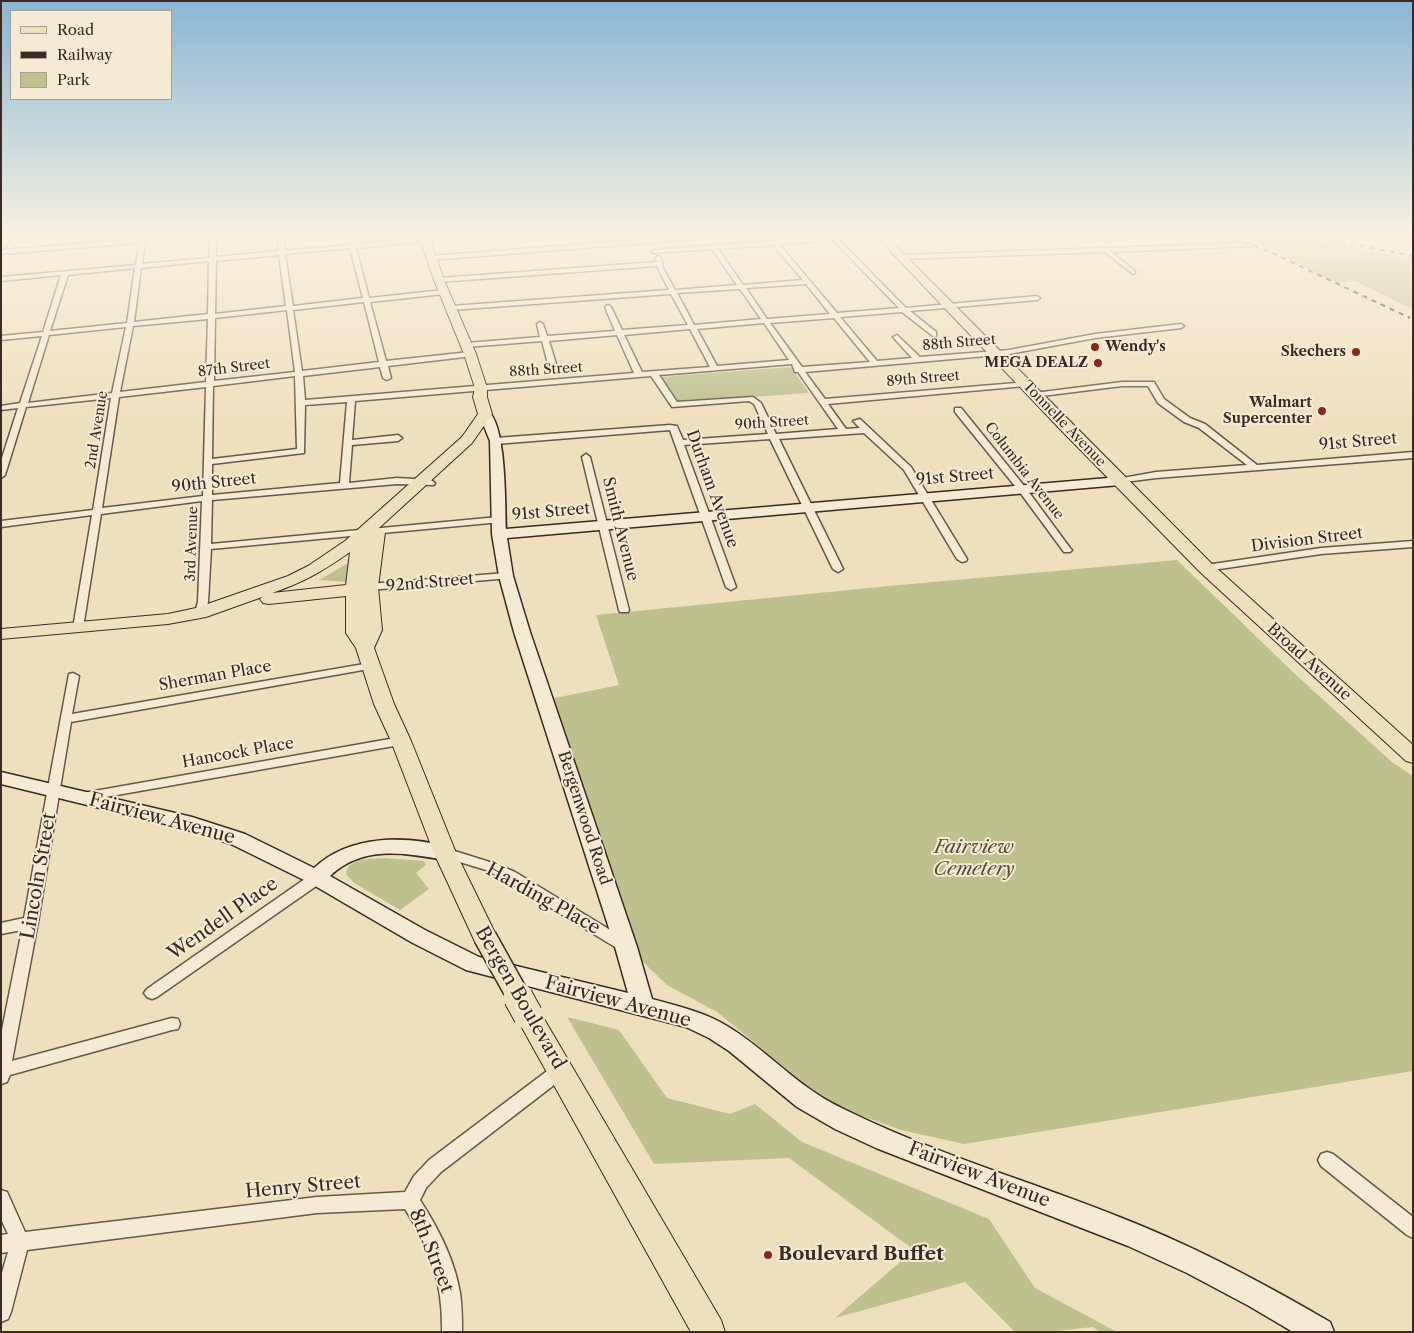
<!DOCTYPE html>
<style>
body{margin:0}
#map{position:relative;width:1414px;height:1333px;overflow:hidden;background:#efe0bd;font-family:"Libre Caslon Text",serif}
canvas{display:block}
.frame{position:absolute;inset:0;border:2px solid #3a2b25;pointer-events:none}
.legend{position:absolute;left:10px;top:10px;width:162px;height:90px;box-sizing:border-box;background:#f5ebd4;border:1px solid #aa9e8e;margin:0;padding:6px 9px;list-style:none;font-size:15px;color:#3a2b25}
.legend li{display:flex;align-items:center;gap:10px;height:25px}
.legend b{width:25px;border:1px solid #aa9e8e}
</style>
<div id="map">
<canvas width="1414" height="1333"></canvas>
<div class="frame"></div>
<ul class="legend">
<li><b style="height:6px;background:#efe0bd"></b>Road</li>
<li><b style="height:6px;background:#3a2b25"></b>Railway</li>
<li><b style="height:14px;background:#bec18e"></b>Park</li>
</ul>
</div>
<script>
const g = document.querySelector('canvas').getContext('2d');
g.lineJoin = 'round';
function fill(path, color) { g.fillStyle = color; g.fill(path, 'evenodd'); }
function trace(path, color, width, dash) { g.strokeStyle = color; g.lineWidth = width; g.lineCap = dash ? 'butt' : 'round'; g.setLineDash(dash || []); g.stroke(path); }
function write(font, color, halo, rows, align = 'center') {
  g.font = font + ' "Libre Caslon Text",serif'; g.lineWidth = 4; g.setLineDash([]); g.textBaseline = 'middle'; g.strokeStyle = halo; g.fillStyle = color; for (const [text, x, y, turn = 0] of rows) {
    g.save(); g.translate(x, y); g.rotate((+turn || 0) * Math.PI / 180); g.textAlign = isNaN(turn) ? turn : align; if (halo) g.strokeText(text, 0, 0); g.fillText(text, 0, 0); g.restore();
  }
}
fill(new Path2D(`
 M1242,236h57l114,23v50l-58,-28 -18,2z
 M791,367l18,26 -130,9 -18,-25z
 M1177,560l119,115 97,88 20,13v295l-449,73 -63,-14 -55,-20 -41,-26 -88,-72 -50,-27 -22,-21 -21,-29 -74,-236 69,-14 -23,-70 293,-29z
 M350,562v20l-31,-2z
 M385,858l39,3 2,4 -10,8 13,16 -29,21 -46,-27 -8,-9c1,-17 27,-15 39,-16z
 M567,1017l52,13 48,68 63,16 25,-10 47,38 187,77 46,69 82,44h-17l-7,-5 -47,5h-31l-50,-50 -130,36 79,-68 -125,-92 -135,6z`), '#bec18e');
const street = new Path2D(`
 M140,236h6l-4,28 67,-6 1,-22h6v21l63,-6 -1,-15h6l1,15 64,-6 -2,-9h6l2,8 89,-8h21l-3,2 -106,10 13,50 75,-8 3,2 -3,2 -74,8 16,59 84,-9h3v4l-85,10 3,12 -4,2 -4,-2 -3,-11 -77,9 2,24 329,-27 -17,-38 -68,6 7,23 -4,2 -4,-2 -6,-23 -75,6 -4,-2 4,-2 73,-6 -3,-13 3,-2 3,2 4,12 68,-5 -10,-24 3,-2 3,2 11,23 66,-5 -17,-31 -220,16 -3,-2 3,-2 218,-16 -12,-24 -218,16 -3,-2 3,-2 218,-16 -2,-4 3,-2 3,2 2,10 12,22 62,-5 -25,-36 -60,4 -1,-1 3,-2 180,-14h36l-3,2 -28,2 67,68 131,-12 3,2 -3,2 -127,11 26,21v4h-3l-31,-24 -62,5 37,44 35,-3 -19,-21 4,-2 23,22 89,-7 86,-16 86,-10 3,2 -3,2 -86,10 -86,16 -204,18 20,27 203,-17v4h-3l-197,18 18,25 14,-1 -7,-7 7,-2 51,48 56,92 -1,2 -4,1 -5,-3 -53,-89 -40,-37 -85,6 64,130 -5,3 -5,-3 -63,-130 -86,6 52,142 -5,3 -5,-3 -56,-157 -174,14 -4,-3 4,-3 174,-13 7,1 6,14 85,-6 -14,-30 -5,-3 -77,6 -21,-31 -296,25 -3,39 46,-5 4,3 -4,3 -46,4 -3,38 48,-5 34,2 4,3 -1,2 -37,-1 -185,16 -1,44 287,-27 5,3 -2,2 -290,27 -3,53 -3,11 -5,3 -5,-3 3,-11 4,-101 -101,13 -18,114 -5,3 -5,-3 19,-113 -91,12v-6l92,-11 18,-112 -85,9 -21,68 -4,3v-17l17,-53 -17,2v-4l19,-3 22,-67 -41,4v-4l42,-4 18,-57 -60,6v-4l135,-12 3,-22 -138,11v-4l139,-11zM833,240l66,68 -62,5 -58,-69zM773,245l30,35 -60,5 -25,-36zM350,248l13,50 -70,8 -8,-52zM279,255l7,51 -71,8 1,-53zM209,261l-1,53 -74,8 7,-54zM135,268l-8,55 -77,8 18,-56zM806,284l24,30 -63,5 -21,-31zM740,289l21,30 -67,6 -17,-32zM364,302l15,60 -77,9 -9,-61zM287,310l8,62 -81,9 1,-63zM834,318l36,44 -68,5 -32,-44zM208,319l-2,63 -86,10 13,-66zM764,323l25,37 -72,6 -20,-37zM126,327l-14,66 -84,10 21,-68zM690,329l20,38 -68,5 -18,-37zM792,364l3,8h3l40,57 -62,5 -15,-31 -8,-6 -76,5 -18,-27zM295,376l2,73 -85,10 1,-73zM206,387l-3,109 -101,12 17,-111zM347,402l-7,81 -128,12v-31l92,-11 1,-48z
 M687,236h25l-3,2 -278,22 -3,-2 3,-2z
 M1250,243l3,2 -1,1 -141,6 24,19v2l-2,1 -28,-22 -204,7 -3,-2 3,-2z
 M1122,382h32l10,17 26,19 15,6 52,41 156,-13v6l-257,20 -39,5v-4l39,-7 91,-7 -48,-37 -15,-6 -26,-19 -10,-17h-26l-88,11 -4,-2 4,-2z
 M955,408h6l64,79 45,61 2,2 -2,2h-6l-45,-61 -64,-79z
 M586,454l4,3 39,153 -1,2h-8l-1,-2 -37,-153z
 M1413,541v6l-92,7 -115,17 -5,-3 5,-3 115,-17z
 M506,573l5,3 -1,2 -141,12 -5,-3 5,-3z
 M370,663l4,1 2,2 -2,2 -303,54 -33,200 -26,139 160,-43 6,1 2,5 -2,5 -6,1 -162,45 -3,7 -6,2v-49l21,-105 -21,4v-11l23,-5 45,-244 4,-1 6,3 -7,38z
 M401,737l4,1 2,3 -2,3 -322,57 -5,-1 -1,-3 1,-3 5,-1z
 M445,848l51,16 19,8 115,70 2,4 -2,4 -5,2 -5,-2 -115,-70 -19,-10 -46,-14 -2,-3 2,-3z
 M317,873l5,1 2,4 -2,4 -165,115 -5,2 -5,-2 -3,-4 3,-4 165,-115z
 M561,1063l6,2 2,5 -2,5 -126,97 -15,16 -6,12c17,26 35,61 40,93 2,13 2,26 2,39h-20c1,-49 -11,-82 -37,-123l-88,4 -290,37 -16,62 -3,7 -7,3v-46l7,-24 -7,1v-18l7,-1 -7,-15v-29l6,2 18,40 292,-35 88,-5 9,-16 15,-16 126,-95z
 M1327,1152l6,2 80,63v21l-6,-3 -86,-69 -3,-6 3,-6z`);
const secondary = new Path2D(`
 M4,236h8l-8,12 -3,1v-9z
 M485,410c22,6 20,99 21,119l614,-52 5,1 1,3 -6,4 -613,53 6,38 17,56 107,315 15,52c26,7 52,13 75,27 32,19 57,46 87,66 13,9 27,16 40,22 94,45 195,73 290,113 65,27 126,60 186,95l4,10h-41l-44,-26 -62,-33 -59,-27 -252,-98 -41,-19 -38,-22 -68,-56 -20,-13 -23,-11 -220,-57 -55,-28 -101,-59 -79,-39 -49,-16 -181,-44v-12l191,45 53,17 69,34c36,-34 93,-33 138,-20l3,5 -3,5 -7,2c-41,-7 -82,-15 -115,16l95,54 54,27 149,36 -13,-46 -101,-315 -15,-56 -7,-42 -2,-93 -11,-27z`);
const primary = new Path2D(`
 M419,236h10l15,44 32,74 11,34v9l5,17 -20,29 -93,85 6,4 -7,55 4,43 -8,18 20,56 17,37 45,112 41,84 -3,7 -9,2 -9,-2 -42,-91 -43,-112 -17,-37 -18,-56 -10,-15v-37l-77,8 -6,-1 -3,-4 2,-2 -56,20 -38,7 -167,15v-10l167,-15 28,-6 92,-32 20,-10 37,-25 117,-104 16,-23 -5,-17 2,-9 -11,-34 -30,-74zM350,552l-4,33 -74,8c32,-11 51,-22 78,-41z
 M876,236h10l326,328 201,181v18l-7,-2 -206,-189 -141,-144z
 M528,1004l9,3 184,313 4,12h-34l-176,-317 4,-8z`);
trace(street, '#67584b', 3);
trace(secondary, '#3a2b25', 3);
trace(primary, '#3a2b25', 2);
fill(street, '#f5ebd4');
fill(secondary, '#f5ebd4');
fill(primary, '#efe0bd');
trace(new Path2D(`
 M1225,236l43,15 142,67
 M1311,236l102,20`), '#3a2b25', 2, [5, 5]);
const primaryBridgeFar1 = new Path2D(`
 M485,937l34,61`);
const primaryBridge = new Path2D(`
 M518,997l10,18`);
trace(primaryBridgeFar1, '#3a2b25', 25, []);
trace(primaryBridge, '#3a2b25', 31, []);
trace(primaryBridgeFar1, '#efe0bd', 22);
trace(primaryBridge, '#efe0bd', 29);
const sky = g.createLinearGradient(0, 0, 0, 423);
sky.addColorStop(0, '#89b7d5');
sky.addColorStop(0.56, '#f8f1e1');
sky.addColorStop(1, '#f8f1e100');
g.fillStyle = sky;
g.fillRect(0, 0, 1414, 423);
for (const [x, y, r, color] of [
 [1095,347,5,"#8f2418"],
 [1356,352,5,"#8f2418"],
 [1098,363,5,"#8f2418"],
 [1322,411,5,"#8f2418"],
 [768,1255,5,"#8f2418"]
]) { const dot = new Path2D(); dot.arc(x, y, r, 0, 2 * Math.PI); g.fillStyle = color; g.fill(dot); trace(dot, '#f5ebd4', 2); }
write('14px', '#3a2b25', '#f5ebd4', [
 ["88th Street",959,343,-5],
 ["87th Street",234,368,-7],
 ["88th Street",546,370,-4],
 ["89th Street",923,379,-5],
 ["90th Street",772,423,-4],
 ["Tonnelle Avenue",1064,424,46],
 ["2nd Avenue",97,430,-81],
 ["Columbia Avenue",1024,471,52],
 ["3rd Avenue",192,544,-88]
]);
write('bold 14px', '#3a2b25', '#f5ebd4', [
 ["Wendy's",1105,347,"left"],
 ["Skechers",1346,352],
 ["MEGA DEALZ",1088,363],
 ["Walmart",1312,403],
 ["Supercenter",1312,419]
], 'right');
write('16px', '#3a2b25', '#f5ebd4', [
 ["91st Street",1358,442,-5],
 ["91st Street",955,477,-5],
 ["90th Street",214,483,-6],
 ["Durham Avenue",712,489,70],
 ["91st Street",551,512,-5],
 ["Smith Avenue",620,529,76],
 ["Division Street",1307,540,-7],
 ["92nd Street",430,583,-5],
 ["Broad Avenue",1309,662,42],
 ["Sherman Place",215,676,-10],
 ["Hancock Place",238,753,-10],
 ["Bergenwood Road",584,818,72]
]);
write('19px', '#3a2b25', '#f5ebd4', [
 ["Fairview Avenue",162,819,15],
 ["Lincoln Street",39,876,-80],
 ["Harding Place",543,899,29],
 ["Wendell Place",223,919,-35],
 ["Bergen Boulevard",520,998,60],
 ["Fairview Avenue",618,1002,15],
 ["Fairview Avenue",979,1175,21],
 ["Henry Street",303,1187,-5],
 ["8th Street",431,1251,68]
]);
write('italic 19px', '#5b503f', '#f5ebd4', [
 ["Fairview",974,848],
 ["Cemetery",974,870]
]);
write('bold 19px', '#3a2b25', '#f5ebd4', [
 ["Boulevard Buffet",778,1255]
], 'left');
</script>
